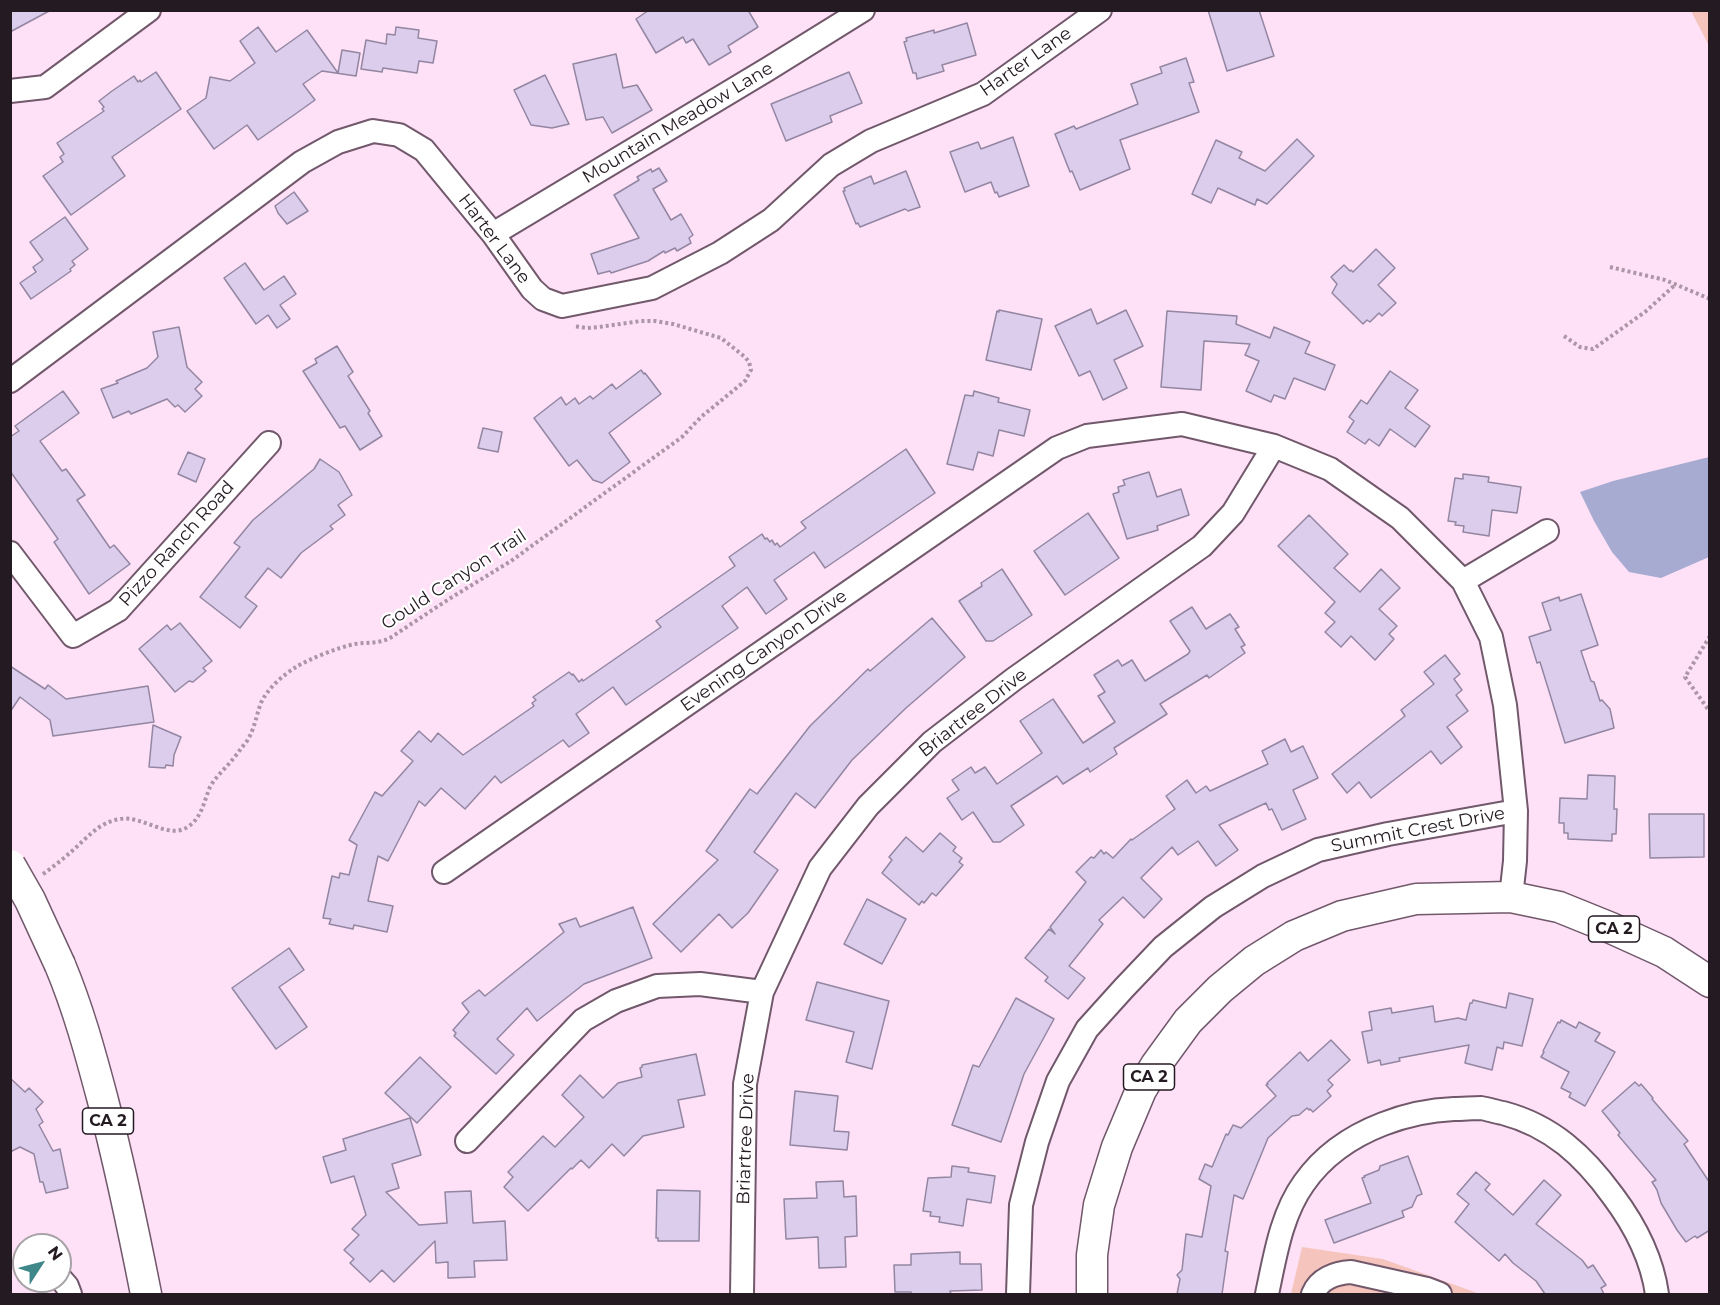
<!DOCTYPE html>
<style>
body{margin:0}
#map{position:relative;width:1720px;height:1305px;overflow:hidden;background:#fee1f7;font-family:Montserrat,sans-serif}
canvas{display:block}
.frame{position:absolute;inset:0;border:12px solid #241a22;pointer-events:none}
.north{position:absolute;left:12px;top:1233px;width:60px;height:60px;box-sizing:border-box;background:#fff;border:2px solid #a7a3a7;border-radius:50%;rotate:54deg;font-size:16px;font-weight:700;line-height:24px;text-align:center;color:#241a22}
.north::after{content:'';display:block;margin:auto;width:21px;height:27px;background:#3f8789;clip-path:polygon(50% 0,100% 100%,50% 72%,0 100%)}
</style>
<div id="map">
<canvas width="1720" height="1305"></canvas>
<div class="frame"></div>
<div class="north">N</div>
</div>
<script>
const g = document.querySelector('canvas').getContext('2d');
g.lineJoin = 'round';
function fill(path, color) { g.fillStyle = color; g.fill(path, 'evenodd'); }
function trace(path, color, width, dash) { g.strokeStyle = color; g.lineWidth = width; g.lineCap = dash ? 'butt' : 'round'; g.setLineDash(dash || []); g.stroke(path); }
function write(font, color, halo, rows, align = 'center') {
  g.font = font + ' Montserrat,sans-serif'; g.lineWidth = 4.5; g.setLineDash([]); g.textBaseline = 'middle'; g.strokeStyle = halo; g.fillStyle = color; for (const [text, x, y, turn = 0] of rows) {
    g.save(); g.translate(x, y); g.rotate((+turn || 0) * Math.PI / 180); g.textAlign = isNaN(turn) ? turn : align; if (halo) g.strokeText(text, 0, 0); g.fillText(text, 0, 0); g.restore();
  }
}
fill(new Path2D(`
 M1691,11h18v35z
 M1302,1247l81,12 97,35h-189z`), '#f5c5bd');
fill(new Path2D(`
 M1709,457v100l-48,21 -32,-6 -17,-20 -18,-31 -14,-29 33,-11z`), '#a7abd2');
const building = new Path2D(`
 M10,10h41l-41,22z
 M649,10h99l10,17 -30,19 3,6 -22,13 -16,-26 -7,4 -3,-6 -27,16 -20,-34z
 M1208,10h51l15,46 -47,15z
 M967,23l9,32 -34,10 2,6 -27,8 -1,-6h-3l-9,-31 3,-1 -1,-3 28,-8v3z
 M258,27l18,25 31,-22 31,43 4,-23 18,3 -4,23 -34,-5 -19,13 12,16 -21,15 -36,25 -11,-15 -33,24 -27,-38 19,-13 4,-21 20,4 25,-18 -15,-22z
 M396,27l23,3 -1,8 19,3 -4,22 -14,-2 -2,12 -34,-5 -1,4 -21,-3 5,-29 20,4 1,-10 8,1z
 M616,54l7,34 14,-3 15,25 -40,23 -9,-16 -17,3 -13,-56z
 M1186,58l8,24 -5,1 10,29 -79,28 10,29 -50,21 -8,-19 -2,1 -15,-38 19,-8 2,3 62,-25 -7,-20 31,-11 -2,-6z
 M156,72l25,37 -69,48 13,19 -54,39 -28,-39 20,-14 -3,-5 4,-3 -7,-11 47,-32 -2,-2 2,-2 -5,-6 13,-10 22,-15 4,6 2,-2 1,2z
 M849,72l13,31 -32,13 2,6 -46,19 -15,-37z
 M545,75l24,49 -17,4 -21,-3 -17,-35z
 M1013,137l16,49 -30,11 -2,-5 -2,1 -4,-11 -26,10 -15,-40 28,-10 3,7z
 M1297,139l17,17 -47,48 -10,-5 -2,6 -37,-17 -7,15 -19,-9 24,-54 26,12 -3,6 26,13z
 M659,168l8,13 -14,8 18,31 10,-6 12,21 -4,3 2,5 -14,8 -2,-3 -10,5 -1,-2 -16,10 -37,12 -1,-2 -12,3 -7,-20 48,-16 -25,-43 25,-15 -2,-3 14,-8 1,3z
 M906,171l14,36 -12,4 -3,-2 -45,18 -2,-4 -2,1 -13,-33h2l-1,-3 27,-12 3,8z
 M294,192l14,19 -21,13 -9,-11 -3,-7z
 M65,217l23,32 -16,12 3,4 -5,4 1,2 -40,28 -11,-16 16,-11 -3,-5 10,-7 -13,-18z
 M1376,249l19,19 -17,17 18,18 -14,13 -3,-3 -9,9 -3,-2 -4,4 -31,-31 5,-9 -6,-7 13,-12 6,6 1,-1 2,2z
 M245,263l19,27 20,-14 12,18 -16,11 10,14 -13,9 -9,-13 -12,9 -32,-46z
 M1091,309l6,15 29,-14 17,36 -29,14 13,28 -24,12 -13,-29 -11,5 -24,-50z
 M999,310l43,9 -11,51 -45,-10 11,-49 2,1z
 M1167,311l70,5 -1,8 34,14 4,-11 36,15 -5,11 30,12 -10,25 -31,-12 -9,21 -11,-4 -3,7 -25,-11 13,-30 -14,-6 5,-11 -46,-3 -3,49 -40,-3z
 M179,327l8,40 15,15 -7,7 7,7 -17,16 -7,-7 -3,2 -8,-8 -36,15 -2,-3 -16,7 -12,-29 17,-6 -2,-2 31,-13 11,-11 -5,-25z
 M337,346l16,26 -5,4 22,35 -2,2 14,23 -22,14 -15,-24 -5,2 -37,-57 14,-8 -2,-4z
 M641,370l3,4 1,-1 16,21 -52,39 21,29 -28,21 -9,-3 -16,-20 -8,6 -35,-48 27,-21 5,8 9,-7 4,6 11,-8 3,3 19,-15 4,5z
 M1390,371l28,19 -13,18 25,18 -15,21 -25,-18 -11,17 -10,-7 -4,5 -18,-12 7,-11 -5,-4 12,-17 6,4z
 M63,391l16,22 -39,28 22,30 4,-2 19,26 -8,5 33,48 4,-3 16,19 -41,30 -35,-52 4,-3 -48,-68v-34l9,-6 -4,-5z
 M974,391l25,7 -1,4 32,8 -6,26 -25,-6 -6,26 -15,-4 -5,18 -26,-6 18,-69 8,1z
 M483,428l19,4 -4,20 -20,-4z
 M906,449l29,44 -110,75 -11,-16 -40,28 13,19 -21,15 -19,-27 -25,19 16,22 -112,77 -13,-18 -37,27 13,19 -20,14 -6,-7 -62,43 -6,-7 -30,33 -24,-21 -16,18 -6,-5 -31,60 -10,-5 -10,45 25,5 -6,26 -33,-7 -1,4 -24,-5 2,-5 -8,-1 9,-42 7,2 1,-5 9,2 8,-30 -8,-5 26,-48 7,4 31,-35 -12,-10 18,-20 12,11 7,-9 25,22 71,-49 -2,-3 4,-3 -3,-3 36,-25 3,3 1,-1 6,8 3,-3 1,2 78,-54 -5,-6 79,-55 -6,-9 33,-23 3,5 2,-1 3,4 2,-2 3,5 2,-2 3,4 26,-19 -5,-6z
 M188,452l17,7 -9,23 -18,-8z
 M320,459l19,13 13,23 -14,10 7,10 -15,11 3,3 -32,24 -20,25 -13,-10 -23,29 12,9 -17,22 -40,-31 40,-50 -6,-4 19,-23 61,-51z
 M1149,472l8,25 24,-8 8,26 -32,11 1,4 -31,9 -14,-45 6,-2 -1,-5 7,-2 -2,-5z
 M1463,474l26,3 -1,5 33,5 -4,26 -25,-3 -3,26 -26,-4 1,-6 -9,-1 1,-3 -8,-1 7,-43 8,1z
 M1088,513l31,45 -54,37 -31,-44z
 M1309,515l39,39 -14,14 26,24 21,-23 19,19 -21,21 18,17 -8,8 5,5 -19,21 -24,-24 -10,11 -16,-15 10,-10 -10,-9 10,-11 -57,-56z
 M1002,569l30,46 -39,26h-7l-27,-40 23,-15 -1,-3z
 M1581,594l17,51 -17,6 10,30 3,1 6,19 2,-1 8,9 4,19 -49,15 -25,-81 -3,1 -8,-26 22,-7 -9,-27 17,-6 1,4z
 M1192,607l14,22 24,-15 9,13 -4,2 10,16 -4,2 4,6 -36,25 -2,-3 -47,29 7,10 -53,34 3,6 -27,18 -2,-4 -25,16 -6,-8 -46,30 13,19 -24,17h-7l-20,-30 -11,8 -15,-22 12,-8 -7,-10 19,-13 4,6 10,-6 12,17 45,-31 -22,-32 33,-22 30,44 32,-21 -17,-26 7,-4 -11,-17 24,-15 4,6 10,-6 13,21 43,-27 2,-3 -20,-30z
 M932,618l33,39 -59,51 -54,52 -37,48 -19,-15 -42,59 24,18 -30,43 -16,15 -13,-14 -38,38 -28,-28 65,-64 -12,-9 44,-62 7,5 53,-68 58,-57 2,2z
 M180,623l32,38 -9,7 3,3 -13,11 -4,-1 -14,11 -36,-43 28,-24 4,5z
 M1445,655l15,19 -6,5 8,11 -6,5 12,16 -21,16 15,20 -21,17 -10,-13 -60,47 -12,-16 -12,11 -15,-19 73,-58 -4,-6 33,-26 -10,-12z
 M10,666l35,23 3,-4 18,14 82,-13 6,36 -101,14 -3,-16 -30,-23 -10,15z
 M153,725l28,12 -7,18 -1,11 -7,-1 -1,3 -16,-1z
 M1285,739l6,13 12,-6 15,32 -25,12 13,29 -24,11 -10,-21 -3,1 -3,-7 -47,22 19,25 -22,16 -18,-25 -20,14 -6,-8 -31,31 21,21 -18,19 -21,-21 -24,23 4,4 -34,42 16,12 -17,21 -23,-18 3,-4 -23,-19 24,-29 6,5 -5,-7 36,-45 -10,-10 15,-15 3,1 7,-8 3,4 2,-2 7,6 18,-19 1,1 43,-31 -9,-13 21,-16 9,13 10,-7 4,5 58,-27 -6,-13z
 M1588,775l27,1 -1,33h3l-1,25h-4v7l-44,-2v-6h-4v-10h-5l1,-25 27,1z
 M1649,814h55v43l-54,1z
 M940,833l16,14 -3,4 9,7 -3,4 4,3 -27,31 -4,-3 -8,10 -2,-2 -3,4 -37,-32 10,-13 -3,-3 17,-20 17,15z
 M867,899l39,20 -24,45 -38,-20z
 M633,907l19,51 -68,26 -47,37 -10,-13 -30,31 17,16 -18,19 -42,-38 2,-3 -3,-3 16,-18 -7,-9 17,-13 6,6 79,-64 -5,-8 17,-6 4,9z
 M289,948l15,22 -25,17 28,40 -31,22 -44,-61z
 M817,982l72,19 -17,68 -26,-7 8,-30 -48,-12z
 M1509,993l24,6 -11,47 -18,-4 -1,7 -6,-2 -5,23 -27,-7 4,-18 -70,13 1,3 -19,4 -1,-5 -12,3 -6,-31 10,-2 -3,-18 22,-4 1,5 41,-7 2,16 23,-4 8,2 4,-17h2l1,-3 33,8z
 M1016,998l38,21 -30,55 -23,68 -49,-17 21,-60 6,2z
 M1561,1020l15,8 3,-6 21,11 -5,8 20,11 -30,54 -16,-9 2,-4 -10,-5 8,-16 -28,-15 3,-5 -1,-1 15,-29 2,1z
 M1331,1040l19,20 -22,20 5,5 -6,6 4,5 -18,16 -3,-3 -1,1 -2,-2 -8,7 -7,1 -24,22 -25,61 -9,-4 -9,56 3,1 -6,42h-45l3,-15 -3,-4 5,-5 4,-36 16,3 9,-51 -12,-7 6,-15 7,3 14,-33 2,1 5,-10 8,3 35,-32 -10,-11 2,-1 -1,-1 33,-31 8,9z
 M696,1054l9,41 -27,5 6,27 -41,9 -19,20 -12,-12 -23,24 -8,-8 -9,9 -1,-1 -43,43 -24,-24 9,-10 -5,-5 35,-36 12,11 29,-30 -22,-22 18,-20 23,23 15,-15 24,-6 -2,-9 2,-1v-2z
 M420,1057l31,30 -34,36 -32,-30z
 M10,1078l15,14 4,-4 14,14 -7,7 7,13 -4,3 14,26 7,-2 8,39 -22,5 -3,-11h-3l-6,-28 -14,-7 -10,5z
 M1635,1082l4,4 2,-2 12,14 -1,1 36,42 -4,3 26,39v47l-13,8 -2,-2 -9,6 -9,-12 -16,-27 -4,-13 -5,-8 4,-2 -38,-45 2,-2 -18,-22z
 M795,1091l43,5 -4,35 15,1 -2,18 -57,-5z
 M410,1118l11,37 -29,9 7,24 -13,4 33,33 28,-2 -2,-31 26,-1 2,32 32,-2 2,39 -33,1 1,16 -27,1v-16l-12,1 -1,-22 -41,41 -12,-12 -12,12 -20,-19 4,-4 -10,-9 15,-15 -7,-6 14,-14 -12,-39 -23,7 -8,-26 23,-7 -3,-11z
 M1408,1156l14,38 -5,2 -5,11 -10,4 2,6 -70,26 -9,-23 46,-17 -9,-25 3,-1 -1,-1 15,-6 1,-4z
 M952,1166l17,2 -1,4 27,4 -4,27 -24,-4 -4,27 -24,-4 1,-5 -10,-1 1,-4 -8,-1 5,-33 23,-1z
 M1476,1172l14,12 -5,6 28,25 31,-35 17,15 -25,29 46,36 6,8 5,-3 13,20 -5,3 3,6h-59l-9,-13 -23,-18 -8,-9 -6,7 -44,-39 14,-18 -12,-10z
 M843,1181l1,16 12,-1 1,40 -12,1 1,30 -27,1 -1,-31 -32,2 -2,-40 33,-1 -1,-16z
 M657,1190l43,1 -1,50h-41v-3h-2z
 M960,1252v12h21l1,26 -32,1 1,3h-40v-2h-16l-1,-27h17v-11z`);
fill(building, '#dbcdeb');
trace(building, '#9386a2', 1.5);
const minor = new Path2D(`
 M10,91l35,-4 104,-77
 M493,234l275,-165 95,-59
 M10,381l292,-219 36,-20 35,-11 26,4 25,15 69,84 39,55 11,10 19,7 90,-18 68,-35 51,-33 60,-55 40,-24 112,-47 117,-84
 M10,553l63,83 45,-26 151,-167
 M1463,581l84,-50
 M444,872l613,-424 30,-12 95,-12 92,22 56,23 70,49 63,63 28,56 14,68 11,106 -1,50 -4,36
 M467,1141l116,-121 33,-19 41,-15 43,-2 62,8
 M60,1278l7,8 3,8
 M742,1294l3,-210 17,-92 58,-124 48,-62 64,-64 82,-63 188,-133 31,-33 41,-67
 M1018,1294l3,-89 16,-63 21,-61 29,-52 37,-41 39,-41 50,-40 50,-31 55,-26 70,-16 128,-23
 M1267,1294c8,-37 14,-79 37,-111 19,-27 48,-47 79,-59 23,-9 46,-14 71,-15 9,0 18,-1 27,-1 7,1 15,4 22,5 49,13 81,43 110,83 21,28 39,63 44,98
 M1313,1294c6,-15 22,-21 38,-22l76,17 13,5`);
const major = new Path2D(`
 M60,965c18,43 30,87 42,132 17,65 31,131 44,197
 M1092,1294v-39l7,-50 18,-58 24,-57 15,-25 32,-44 32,-32 34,-28 40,-25 48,-20 74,-17 95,-2 48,10 52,21 53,24 46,30`);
trace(minor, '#71586b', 26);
trace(major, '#71586b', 33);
trace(new Path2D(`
 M1610,267l55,13 45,19
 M1564,336l16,11 13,2 52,-37 31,-28
 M1710,636l-25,41 25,35
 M43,874c10,-7 20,-15 29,-23 15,-13 27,-29 48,-32 23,-4 49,22 69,7 13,-9 15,-25 21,-39 6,-11 16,-19 23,-28 5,-6 9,-12 14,-18 8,-13 9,-25 14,-38 6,-14 22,-28 35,-36 13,-8 43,-20 59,-23 12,-2 24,0 35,-6l59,-39 62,-38 171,-124 19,-20 44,-36 6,-11 -2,-8 -4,-5 -24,-19 -48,-14 -18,-3h-14l-42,6 -12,1 -14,-2`), '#ab95a6', 4, [3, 3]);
trace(minor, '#fff', 22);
trace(major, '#fff', 30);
const majorBridge = new Path2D(`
 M10,865l20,35 30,65`);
trace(majorBridge, '#71586b', 33, []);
trace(majorBridge, '#fff', 30);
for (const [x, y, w] of [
 [1614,929,51],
 [1149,1077,51],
 [108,1121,51]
]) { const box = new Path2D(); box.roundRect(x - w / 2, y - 13, w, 26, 4.5); g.fillStyle = '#fff'; g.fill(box); trace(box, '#241a22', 1.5); }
write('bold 16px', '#241a22', null, [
 ["CA 2",1614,929],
 ["CA 2",1149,1077],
 ["CA 2",108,1121]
]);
write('18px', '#241a22', '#fff', [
 ["Harter Lane",1026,62,-35],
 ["Mountain Meadow Lane",678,123,-31],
 ["Harter Lane",494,239,53],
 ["Pizzo Ranch Road",177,544,-48],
 ["Gould Canyon Trail",454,580,-33],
 ["Evening Canyon Drive",764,651,-35],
 ["Briartree Drive",973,713,-38],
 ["Summit Crest Drive",1418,830,-11],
 ["Briartree Drive",746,1139,-88]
]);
</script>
